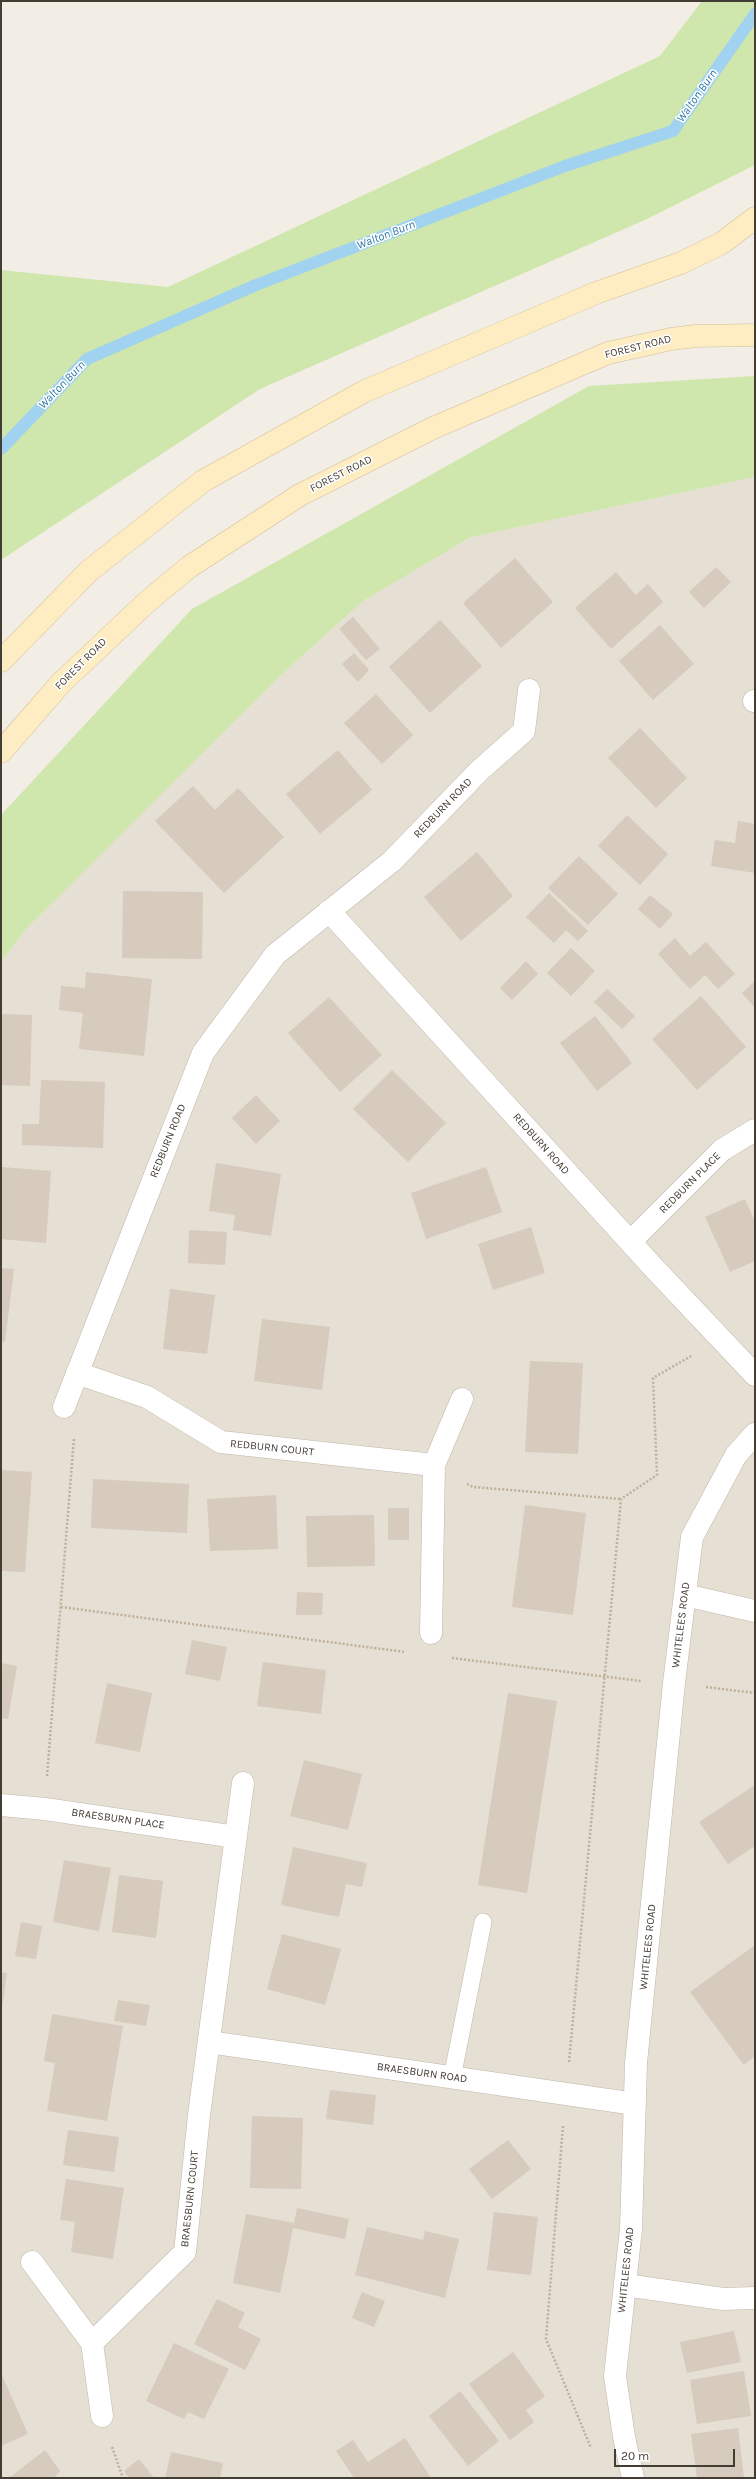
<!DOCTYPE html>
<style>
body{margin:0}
#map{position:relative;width:756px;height:2479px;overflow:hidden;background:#f2ede5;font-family:Karla,sans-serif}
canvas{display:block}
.frame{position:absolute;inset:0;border:2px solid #443d34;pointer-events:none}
.scale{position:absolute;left:614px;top:2449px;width:121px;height:18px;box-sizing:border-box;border:2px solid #443d34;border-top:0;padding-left:5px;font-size:12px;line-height:14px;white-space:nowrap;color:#443d34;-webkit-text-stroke:3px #fff;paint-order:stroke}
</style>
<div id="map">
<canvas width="756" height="2479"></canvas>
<div class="frame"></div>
<div class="scale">20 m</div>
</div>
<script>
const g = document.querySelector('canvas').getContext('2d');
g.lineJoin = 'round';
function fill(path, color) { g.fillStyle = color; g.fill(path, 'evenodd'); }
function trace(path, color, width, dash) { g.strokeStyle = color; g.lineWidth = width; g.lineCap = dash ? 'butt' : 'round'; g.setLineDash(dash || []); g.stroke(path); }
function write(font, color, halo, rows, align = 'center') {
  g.font = font + ' Karla,sans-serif'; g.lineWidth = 3; g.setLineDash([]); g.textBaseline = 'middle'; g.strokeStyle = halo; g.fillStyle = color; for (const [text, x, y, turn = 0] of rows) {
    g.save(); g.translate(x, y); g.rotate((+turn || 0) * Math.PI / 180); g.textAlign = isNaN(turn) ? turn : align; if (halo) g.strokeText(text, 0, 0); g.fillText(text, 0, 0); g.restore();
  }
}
fill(new Path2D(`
 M755,477v2001h-754v-1516l24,-32 256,-255 82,-74 108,-64z`), '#e6dfd3');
fill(new Path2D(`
 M702,1h53v164l-108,54 -387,170 -259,171v-290l167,17 492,-231z
 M755,376v101l-284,60 -108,64 -82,74 -256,255 -24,32v-147l191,-206 397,-223z`), '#cfe6ad');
trace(new Path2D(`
 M1,449l86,-90 169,-74 309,-119 108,-35 82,-117`), '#a1d2ef', 12);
fill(new Path2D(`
 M515,558l38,44 -52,46 -38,-45z
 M716,567l15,15 -27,26 -15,-16z
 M616,572l20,23 12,-11 15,18 -52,47 -36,-41z
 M353,617l27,32 -14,11 -27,-31z
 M440,620l42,46 -52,47 -41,-46z
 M660,625l34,39 -41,36 -34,-39z
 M354,653l15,17 -11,12 -16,-18z
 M376,694l37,41 -31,29 -38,-41z
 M640,728l47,50 -31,30 -48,-50z
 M338,750l34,40 -52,44 -34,-40z
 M193,786l22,24 23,-22 46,49 -60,56 -69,-72z
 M627,815l41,39 -28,31 -42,-39z
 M738,821l17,3v49l-44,-7 4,-26 20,3z
 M477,852l36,44 -52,45 -37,-44z
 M579,856l39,38 -30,31 -40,-37z
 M123,891l80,1 -1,67 -80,-1z
 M549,893l39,38 -10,10 -12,-11 -12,13 -28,-26z
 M650,895l23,19 -13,15 -22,-20z
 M675,938l15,18 16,-14 29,32 -17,15 -13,-14 -15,14 -32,-35z
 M571,948l24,23 -24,25 -24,-23z
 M526,961l12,13 -26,26 -12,-12z
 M86,972l66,7 -8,77 -65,-7 4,-36 -24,-3 2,-24 24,2z
 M755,981v27l-13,-15z
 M607,989l28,27 -13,13 -28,-27z
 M701,996l45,51 -49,43 -45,-51z
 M329,997l53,58 -42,37 -52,-59z
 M1,1014l31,1 -2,71 -29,-1z
 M595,1016l37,47 -35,28 -37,-48z
 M392,1070l54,53 -38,39 -55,-53z
 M41,1080l64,2 -2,66 -81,-3v-21h17z
 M256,1095l24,26 -24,23 -24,-26z
 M216,1163l65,11 -10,62 -38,-6 2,-15 -26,-4z
 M2,1167l49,4 -5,72 -45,-4z
 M486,1167l16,45 -76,27 -15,-46z
 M745,1199l10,23v39l-25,11 -25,-55z
 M531,1227l14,46 -52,17 -15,-46z
 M189,1230l38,2 -2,33 -37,-2z
 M1,1268l13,1 -9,73 -4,-1z
 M170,1289l45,6 -8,59 -44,-5z
 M262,1319l68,8 -8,63 -68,-9z
 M530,1361l53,2 -5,91 -53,-2z
 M1,1470l31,2 -7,100 -24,-1z
 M93,1479l96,5 -2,49 -96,-5z
 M276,1495l2,54 -68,2 -3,-52z
 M525,1505l61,8 -13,102 -61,-8z
 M388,1508h21v32h-21z
 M374,1515l1,51 -68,1 -1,-51z
 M297,1592l26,1 -1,22h-26z
 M192,1640l35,7 -7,34 -35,-7z
 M263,1662l63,8 -5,44 -64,-8z
 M1,1663l16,3 -9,53 -7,-1z
 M107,1683l45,10 -12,59 -45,-9z
 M508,1693l49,8 -30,192 -49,-8z
 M304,1760l58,14 -14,56 -58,-14z
 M755,1785v61l-27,18 -29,-42z
 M293,1847l74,16 -5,24 -16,-3 -7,33 -58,-12z
 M64,1860l47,8 -12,63 -46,-9z
 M119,1875l44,6 -7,57 -44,-6z
 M21,1922l21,4 -6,33 -21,-3z
 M282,1934l59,15 -16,56 -58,-16z
 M755,1945v111l-11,9 -54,-73z
 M1,1972l6,1 -5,36h-1z
 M118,2000l32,5 -4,21 -32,-5z
 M52,2014l71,12 -16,95 -60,-10 8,-48 -11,-2z
 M330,2090l46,5 -3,30 -47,-6z
 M252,2116l51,2 -2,71 -51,-1z
 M68,2130l51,7 -5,35 -51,-7z
 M508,2140l23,29 -39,30 -23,-30z
 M66,2179l58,9 -11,71 -42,-7 4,-30 -15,-2z
 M297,2208l52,11 -4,20 -52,-11 -13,65 -47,-10 13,-69 48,9z
 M494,2212l44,5 -7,58 -44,-5z
 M367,2227l56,13 2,-9 34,8 -14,59 -90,-23z
 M362,2292l23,9 -11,26 -22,-9z
 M217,2299l28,14 -7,14 23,12 -16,31 -51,-26z
 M734,2331l7,31 -54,11 -7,-31z
 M174,2343l55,26 -25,50 -16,-7 -4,7 -38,-18z
 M513,2352l32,44 -19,14 8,12 -24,18 -41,-56z
 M744,2371l7,45 -54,8 -7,-44z
 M1,2373l27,61 -27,12z
 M460,2391l39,50 -31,25 -39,-50z
 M738,2428l6,50h-47l-6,-44z
 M405,2438l26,40h-77l-18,-27 17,-11 15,22z
 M45,2450l15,21 -6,7h-45z
 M171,2452l52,11 -3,15h-55z
 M139,2459l15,19h-25l-5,-7z`), '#d6cbbd');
const lane = new Path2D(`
 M452,2078l31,-156`);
const street = new Path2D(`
 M754,701h1
 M329,911l324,356 102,108
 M630,1242l92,-92 33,-20
 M77,1373l70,24 74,45 213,23
 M64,1407l139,-354 72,-98 117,-94 87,-90 45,-40 5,-41
 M685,1595l70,16
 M431,1633l3,-168 28,-66
 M1,1805l44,4 191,28
 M209,2042l426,62
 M32,2262l60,81 10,73
 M625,2285l98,14 32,-1
 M92,2343l93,-91 14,-137 44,-332
 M633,2478l-9,-41 -9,-61 16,-147 5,-166 38,-380 18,-146 44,-82 19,-21`);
const secondary = new Path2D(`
 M1,661l88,-90 114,-90 162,-90 231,-98 85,-30 41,-20 33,-25
 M1,752l60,-69 87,-82 41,-34 111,-72 133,-67 175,-75 63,-14 25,-3 59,-1`);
trace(lane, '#c0b7aa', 18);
trace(street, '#c0b7aa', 23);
trace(secondary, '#d2bf95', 23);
trace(new Path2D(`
 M467,1484l6,3 148,12
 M61,1607l344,45
 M452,1658l189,23
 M706,1687l49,6
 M47,1776l27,-338
 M569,2062l52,-563 36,-24 -4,-97 38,-22
 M563,2126l-17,213 45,109
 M112,2447l11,31`), '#bfb099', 2.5, [2, 2]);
trace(lane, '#fff', 17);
trace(street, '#fff', 22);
trace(secondary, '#feedc3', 22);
write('11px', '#443d34', '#fff', [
 ["FOREST ROAD",638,347,-14],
 ["FOREST ROAD",341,474,-27],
 ["FOREST ROAD",81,664,-45],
 ["REDBURN ROAD",443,808,-46],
 ["REDBURN ROAD",168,1141,-68],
 ["REDBURN ROAD",541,1144,48],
 ["REDBURN PLACE",690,1183,-45],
 ["REDBURN COURT",272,1448,6],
 ["WHITELEES ROAD",681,1625,-83],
 ["BRAESBURN PLACE",118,1819,8],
 ["WHITELEES ROAD",648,1947,-84],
 ["BRAESBURN ROAD",422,2073,8],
 ["BRAESBURN COURT",190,2199,-84],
 ["WHITELEES ROAD",626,2270,-84]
]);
write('italic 12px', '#2e79a6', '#fff', [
 ["Walton Burn",697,96,-55],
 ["Walton Burn",386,235,-21],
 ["Walton Burn",62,385,-46]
]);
</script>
